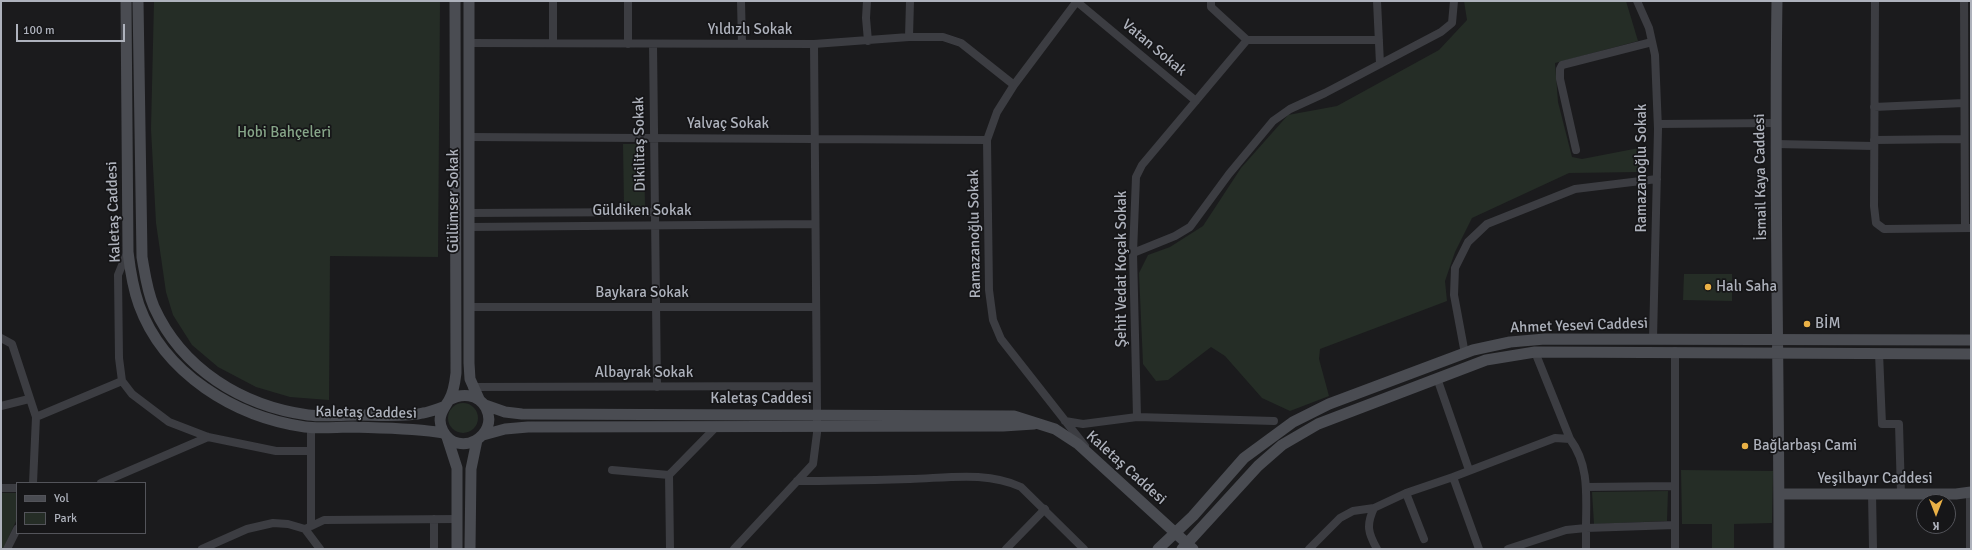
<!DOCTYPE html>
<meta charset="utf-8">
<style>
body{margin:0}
#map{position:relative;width:1972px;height:550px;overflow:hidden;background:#1b1b1d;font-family:Signika,sans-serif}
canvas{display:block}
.frame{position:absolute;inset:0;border:2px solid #aeb2bc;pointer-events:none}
.legend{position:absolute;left:16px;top:482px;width:130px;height:52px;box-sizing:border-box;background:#161618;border:1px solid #53545a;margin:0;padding:5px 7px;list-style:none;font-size:12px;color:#aeb2bc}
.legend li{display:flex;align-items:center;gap:8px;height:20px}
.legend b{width:20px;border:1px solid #53545a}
.north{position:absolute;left:1916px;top:494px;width:40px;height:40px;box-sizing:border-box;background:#161618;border:1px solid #53545a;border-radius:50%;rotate:180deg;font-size:11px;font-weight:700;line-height:16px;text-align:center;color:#aeb2bc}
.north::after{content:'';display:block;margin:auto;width:14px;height:18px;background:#eab146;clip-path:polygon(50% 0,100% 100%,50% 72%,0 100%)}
.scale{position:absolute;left:16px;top:24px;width:109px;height:18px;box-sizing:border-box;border:2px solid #aeb2bc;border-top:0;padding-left:5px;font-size:12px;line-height:14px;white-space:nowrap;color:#aeb2bc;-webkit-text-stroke:3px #161618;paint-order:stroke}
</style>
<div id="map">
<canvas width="1972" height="550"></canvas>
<div class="frame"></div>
<ul class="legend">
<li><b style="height:5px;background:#4a4c52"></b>Yol</li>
<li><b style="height:11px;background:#252d26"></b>Park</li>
</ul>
<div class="north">K</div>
<div class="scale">100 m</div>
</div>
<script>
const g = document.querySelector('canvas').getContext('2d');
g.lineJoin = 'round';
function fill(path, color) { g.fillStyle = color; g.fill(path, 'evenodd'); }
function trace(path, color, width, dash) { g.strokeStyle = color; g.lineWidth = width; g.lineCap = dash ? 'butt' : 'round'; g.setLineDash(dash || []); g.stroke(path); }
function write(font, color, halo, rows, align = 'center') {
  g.font = font + ' Signika,sans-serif'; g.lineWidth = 3.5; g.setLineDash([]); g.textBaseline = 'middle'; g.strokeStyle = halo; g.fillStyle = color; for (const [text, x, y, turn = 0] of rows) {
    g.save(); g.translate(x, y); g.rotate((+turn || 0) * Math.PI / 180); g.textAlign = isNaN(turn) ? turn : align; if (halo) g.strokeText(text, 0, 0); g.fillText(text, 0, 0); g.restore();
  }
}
fill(new Path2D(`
 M154,1h286l-2,256 -108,-1 -1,144 -39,-3 -34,-10 -38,-20 -26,-22 -19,-30 -7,-23 -10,-69 -5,-94z
 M1464,1h162l12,40 -83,22 3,39 14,55 10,2 57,-11 1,24 -71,1 -97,45 -17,34 -10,29 2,20 -127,48 -1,10 10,37 -39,15 -28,-13 -37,-42 -14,-9 -43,33 -12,1 -13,-17 -4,-91 9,-18 22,-8 33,-21 38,-58 47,-53 49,-9 102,-56 28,-30z
 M623,144h21l1,63h-21z
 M1684,274h48v27l-49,-1z
 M448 418a15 15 0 1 1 30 0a15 15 0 1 1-30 0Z
 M1681,470l92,1 -1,52 -38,1v25h-22v-25h-30z
 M1668,491l-1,30 -73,3 -2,-32z
 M1,493h16v26l-14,30h-2z`), '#252d26');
trace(new Path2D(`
 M741,1l1,43
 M867,1l-1,17 2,23
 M1076,1l120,100
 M1077,1l-63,84 -17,27 -10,28 2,150 4,30 8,19 84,107
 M1211,1v6l36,33
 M1377,1l3,63
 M1637,1l12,27 6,27 3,74 -5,210
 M1875,1l-1,205 2,17 8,6 87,-1
 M1964,1l1,227
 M909,37l1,-36
 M1247,40h132
 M469,43l345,1 95,-7h34l18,6 53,42
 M553,43v-42
 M628,44v-43
 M653,44l4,343
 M1874,107l90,-4
 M1658,124l117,-1
 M469,137l518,3
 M1874,140l90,-1
 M1775,144l99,2
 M1576,150l-16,-71v-10l2,-4 90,-23
 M469,213l186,-1
 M470,227l345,-3
 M127,253l-9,22 1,83 3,23 10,13 37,28 39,15 68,14h35
 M1133,253l42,-17 15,-9 39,-53 44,-53 17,-12 35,-16 116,-61 11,-9 2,-22
 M469,307h347
 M1,338l11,6 24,73 -3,66
 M1535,352l35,87
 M1879,353l3,71h17l2,69
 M1465,354l-11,-59 1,-27 13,-26 19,-18 88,-35 82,-10
 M1437,378l32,92
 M472,387l344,-1
 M1,406l28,-7
 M36,417l86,-36
 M1137,417l-4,-164 3,-76 6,-12 105,-125
 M1065,421l18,3 54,-7 137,4
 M311,427v99
 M612,470l57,5 48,-49
 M669,475l1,74
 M1453,477l102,-39 15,1c20,27 16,58 16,89l-20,2 -58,19
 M797,481c38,0 76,-1 113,-2 37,-1 77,-8 111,8l63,62
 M101,483l107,-46
 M1586,487l89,-1
 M1,488h16
 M1970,492v57
 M1406,493l18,46
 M1872,493l1,56
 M434,519v30
 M305,529l19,-9 133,-1
 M7,549l10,-20
 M202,549l45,-20 26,-6 15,1 17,5 15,20
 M734,549l79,-85 4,-31v-26l-3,-363
 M1006,549l39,-40
 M1309,549l31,-31 13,-7 21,-3
 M1377,549c-9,-16 -11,-24 -3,-41l32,-15 47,-16 26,72
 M1586,549v-21l89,-3
 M1675,549v-198`), '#3c3d42', 8);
trace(new Path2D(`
 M126,1l2,251c2,17 5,36 11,53 25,69 96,112 166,122 15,2 32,0 48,0 31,1 61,1 91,6
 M138,1l4,256c3,17 5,34 12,50 28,62 88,99 154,108 16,2 33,0 49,0 17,0 51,2 66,-2 7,-1 14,-4 20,-6
 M469,1v362l1,16 9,20
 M1777,1c-3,183 2,365 2,548
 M449,400c12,-7 29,-7 37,8 14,28 -28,51 -43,23 -7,-13 0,-21 6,-31 5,-8 6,-18 7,-27l-1,-372
 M485,405l20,7 17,2 492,2 41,13 23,15 115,105
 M483,435l22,-6 23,-2 475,-1 31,-2
 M447,437l10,31v81
 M1779,494h177l15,-2
 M470,549l1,-80 6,-29
 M1158,549l35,-33 51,-58 49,-36 36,-18 144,-54 37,-8 35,-3 426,1
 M1182,549l76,-83 24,-21 36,-21 168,-64 49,-8 436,2`), '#4a4c52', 11);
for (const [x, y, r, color] of [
 [1708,287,4,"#eab146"],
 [1807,324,4,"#eab146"],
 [1745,446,4,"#eab146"]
]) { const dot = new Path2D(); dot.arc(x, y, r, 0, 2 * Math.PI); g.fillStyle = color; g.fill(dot); trace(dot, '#161618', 1.5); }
write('15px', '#aeb2bc', '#161618', [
 ["Yıldızlı Sokak",750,30],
 ["Vatan Sokak",1154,48,40],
 ["Yalvaç Sokak",728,124],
 ["Dikilitaş Sokak",640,144,-91],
 ["Ramazanoğlu Sokak",1642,168,-90],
 ["İsmail Kaya Caddesi",1761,177,-91],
 ["Gülümser Sokak",454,201,-90],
 ["Güldiken Sokak",642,211],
 ["Kaletaş Caddesi",114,212,-92],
 ["Ramazanoğlu Sokak",975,234,-91],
 ["Şehit Vedat Koçak Sokak",1122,269,-90],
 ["Baykara Sokak",642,293],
 ["Ahmet Yesevi Caddesi",1579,326,-2],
 ["Albayrak Sokak",644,373],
 ["Kaletaş Caddesi",761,399],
 ["Kaletaş Caddesi",366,413,1],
 ["Kaletaş Caddesi",1126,468,42],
 ["Yeşilbayır Caddesi",1875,479]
]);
write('15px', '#86a588', '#161618', [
 ["Hobi Bahçeleri",284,133]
]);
write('15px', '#aeb2bc', '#161618', [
 ["Halı Saha",1716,287],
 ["BİM",1815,324],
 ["Bağlarbaşı Cami",1753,446]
], 'left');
</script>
